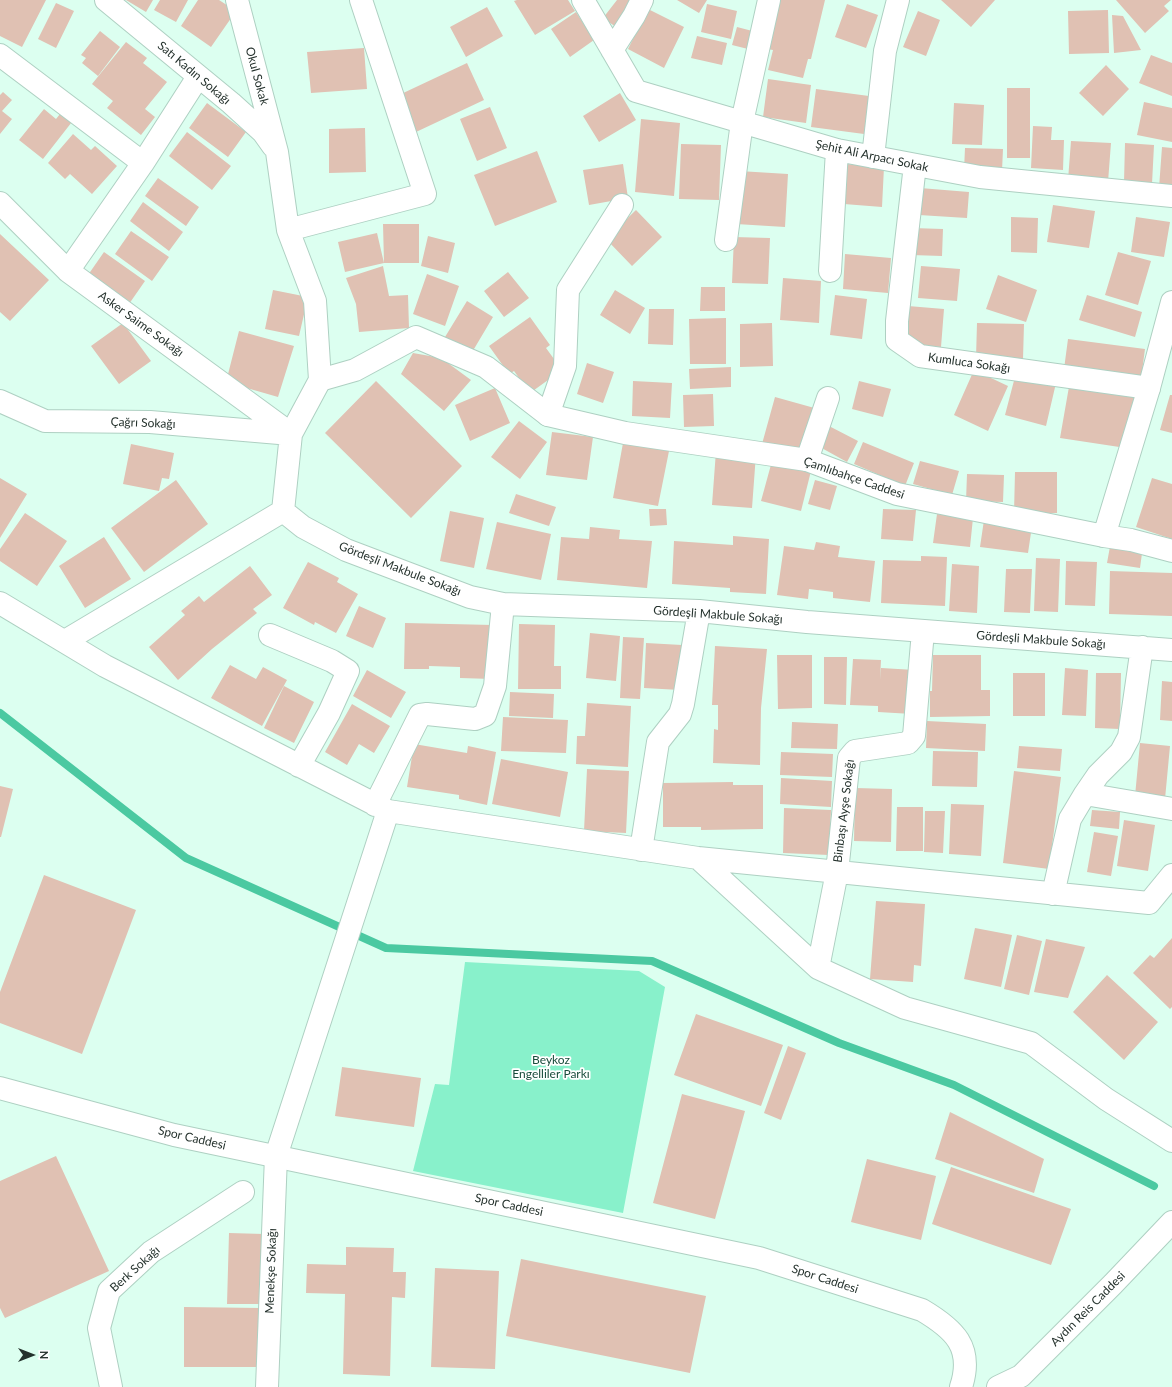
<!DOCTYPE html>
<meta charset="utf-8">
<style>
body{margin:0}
#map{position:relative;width:1172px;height:1387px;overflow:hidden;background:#dcfff0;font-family:Lato,sans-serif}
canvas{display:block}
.north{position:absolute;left:12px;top:1335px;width:40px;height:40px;-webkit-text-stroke:3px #fff;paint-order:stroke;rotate:90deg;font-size:11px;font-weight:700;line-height:16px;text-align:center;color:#25322d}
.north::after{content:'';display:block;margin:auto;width:14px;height:18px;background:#25322d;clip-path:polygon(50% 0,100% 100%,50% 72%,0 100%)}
</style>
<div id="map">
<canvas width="1172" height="1387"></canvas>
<div class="north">N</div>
</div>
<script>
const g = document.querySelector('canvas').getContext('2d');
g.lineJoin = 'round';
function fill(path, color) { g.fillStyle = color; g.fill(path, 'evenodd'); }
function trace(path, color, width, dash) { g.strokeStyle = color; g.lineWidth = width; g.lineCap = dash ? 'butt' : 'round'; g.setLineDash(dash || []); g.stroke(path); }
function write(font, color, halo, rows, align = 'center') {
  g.font = font + ' Lato,sans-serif'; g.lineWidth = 3.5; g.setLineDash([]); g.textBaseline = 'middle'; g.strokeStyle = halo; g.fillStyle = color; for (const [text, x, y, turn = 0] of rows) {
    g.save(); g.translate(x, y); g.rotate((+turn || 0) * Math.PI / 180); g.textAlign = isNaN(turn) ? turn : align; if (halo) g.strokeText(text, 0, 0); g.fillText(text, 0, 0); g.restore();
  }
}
fill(new Path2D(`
 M465,962l174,9 26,16 -42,226 -210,-42 22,-87 14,1z`), '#88f1cb');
trace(new Path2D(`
 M0,713l186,145 200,90 266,13 187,82 115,42 200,101`), '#4bc9a1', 8);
fill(new Path2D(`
 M0,0h46l-24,47 -22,-11z
 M126,0h27l-7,12z
 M160,0h28l-12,22 -22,-12z
 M198,0h21l17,11 -25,36 -30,-21z
 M517,0h51l7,11 -40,24 -21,-34z
 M617,0h20l-21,27 -13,-9z
 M677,0h30l-8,13z
 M779,0h46l-14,59h-3l-5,19 -35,-8 5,-20 -6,-1z
 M941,0h54l-24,27z
 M1116,0h55l-7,6 5,5 -24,22z
 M56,3l18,8 -18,37 -18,-9z
 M707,4l30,7 -6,28 -30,-7z
 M847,4l31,11 -12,33 -31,-11z
 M487,7l16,29 -37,21 -16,-30z
 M648,9l36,18 -20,41 -36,-19z
 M1108,10l1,43 -40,1 -1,-43z
 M918,11l22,9 -14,36 -23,-9z
 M576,12l18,28 -24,17 -19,-28z
 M1112,15l11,1 18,34 -27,3z
 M737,27l23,6 -4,18 -24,-6z
 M100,31l20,16 -22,29 -16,-13 4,-5 -5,-3z
 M697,36l30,7 -5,22 -31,-7z
 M126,42l21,16 -4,5 24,19 -22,27 10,8 -14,18 -34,-27 6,-7 -21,-17z
 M364,48l3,41 -56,4 -4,-41z
 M1151,55l21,8v33l-33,-13z
 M467,63l17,37 -68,32 -17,-37z
 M1106,65l23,24 -26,27 -24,-23z
 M768,79l43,6 -5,38 -43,-6z
 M1007,88h23v70h-23z
 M816,89l53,7 -5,38 -53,-7z
 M3,92l9,8 -10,11 10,8 -12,15v-39z
 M620,93l16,27 -37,22 -16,-26z
 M1144,102l28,6v34l-35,-7z
 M207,103l39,29 -18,25 -39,-29z
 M954,103l30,2 -2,40 -30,-1z
 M490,107l17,41 -30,13 -17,-42z
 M44,109l12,10 8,-10 11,9 -32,41 -24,-19z
 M641,119l39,4 -6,73 -39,-4z
 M1033,126l19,1 -1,13h13l-1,30 -32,-2z
 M365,128l1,44 -37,1v-44z
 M187,132l44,34 -19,24 -43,-34z
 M73,134l18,16 4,-4 22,20 -25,28 -22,-20 -5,5 -17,-16z
 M1071,141l40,2 -3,39 -40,-2z
 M1125,143l29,2 -2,39 -28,-2z
 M681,144l40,1 -2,55 -40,-1z
 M1162,147l10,1v41l-13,-1z
 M965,148l38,1 -1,22 -38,-1z
 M537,151l20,51 -62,24 -21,-51z
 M623,164l5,34 -39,7 -6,-35z
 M846,164l38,3 -2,40 -38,-3z
 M739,171l49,3 -3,53 -49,-3z
 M158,178l41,29 -13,19 -41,-30z
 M920,188l49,4 -2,26 -48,-3z
 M143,202l40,30 -14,19 -39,-30z
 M1053,205l42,6 -6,37 -42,-6z
 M636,210l26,27 -30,29 -26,-27z
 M1011,217l27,1 -1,35 -26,-1z
 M1136,217l34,5 -6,35 -33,-5z
 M383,224h36v39h-35z
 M912,228l31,1 -1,27 -31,-1z
 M131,231l38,26 -17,24 -37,-27z
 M377,233l7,30 -39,9 -7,-30z
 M0,234l49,46 -39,41 -10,-9z
 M428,236l27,7 -7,30 -27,-7z
 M734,237l36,1 -2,46 -36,-1z
 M104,252l41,29 -16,23 -41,-29z
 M1118,252l33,9 -13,44 -33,-10z
 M845,254l46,4 -3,35 -45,-4z
 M383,266l6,30 19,-1 1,33 -50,4 -3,-28 -10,-26z
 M921,266l39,3 -3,32 -39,-3z
 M508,272l21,26 -25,19 -20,-26z
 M427,274l32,12 -14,40 -32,-12z
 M998,275l39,15 -11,32 -40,-13z
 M783,278l38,3 -2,42 -39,-3z
 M701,287h24v24h-25z
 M273,290l35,7 -9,39 -34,-7z
 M615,290l30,18 -15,26 -30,-19z
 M835,295l32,4 -5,40 -32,-4z
 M1087,295l55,17 -7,25 -56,-17z
 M467,301l26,16 -22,37 -26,-17z
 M908,306l36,3 -3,38 -36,-3z
 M649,309h25l-1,36 -25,-1z
 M530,317l20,28 -4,3 16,22 -32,23 -16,-22 -5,3 -20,-28z
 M726,318v46h-36l-1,-45z
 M123,323l28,38 -32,23 -28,-38z
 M772,323l1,43 -33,1v-43z
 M977,323l47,1 -1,35 -47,-1z
 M239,331l55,15 -16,51 -52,-15z
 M1068,339l77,10 -4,30 -77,-10z
 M413,353l28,5 30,22 -27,31 -43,-37z
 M587,363l27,9 -11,31 -26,-9z
 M731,367v20l-41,2 -1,-20z
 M974,370l34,16 -20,45 -34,-16z
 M1016,373l40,10 -10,43 -41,-11z
 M376,381l86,85 -51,52 -86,-85z
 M633,381l39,2 -2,35 -38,-2z
 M859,381l32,8 -8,28 -31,-8z
 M1070,381l66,12 -10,55 -66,-10z
 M495,388l15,35 -40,18 -15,-36z
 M713,394l1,32 -30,1 -1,-32z
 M1170,395h2v38l-12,-3z
 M775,397l43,12 -13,47 -43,-12z
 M519,421l28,21 -27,37 -29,-22z
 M829,426l29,15 -11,21 -29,-16z
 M552,432l41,5 -6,43 -41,-5z
 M863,442l51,21 -9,23 -51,-22z
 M623,443l46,8 -11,55 -45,-8z
 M131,444l43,9 -5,26 -7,-1 -3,13 -36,-7z
 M716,451l40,3 -4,54 -40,-3z
 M772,461l39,10 -10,40 -40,-10z
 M920,461l39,10 -7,24 -39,-11z
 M1015,472h42v41h-43z
 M967,474l37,1 -1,27 -37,-1z
 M0,478l27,16 -27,44z
 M1152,478l20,6v55l-36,-12z
 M176,480l32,44 -64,48 -33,-44z
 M815,480l22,6 -7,24 -22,-6z
 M516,494l40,13 -7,19 -40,-13z
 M649,509h17l1,16 -17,1z
 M883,509l33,1 -3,31 -32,-2z
 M450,511l34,7 -10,50 -34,-7z
 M25,513l42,28 -30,45 -37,-25v-12z
 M937,514l36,4 -3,29 -37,-4z
 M984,520l48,6 -4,27 -48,-6z
 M497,522l54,12 -10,46 -55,-11z
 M590,527l30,3 -1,9 33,2 -5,47 -90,-8 4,-43 28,2z
 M733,536l36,3 -3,55 -36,-2v-4l-58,-4 2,-43 59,4z
 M104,537l27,42 -46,29 -26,-42z
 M1111,541l32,5 -3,22 -33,-5z
 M816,542l24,4 -2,11 37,4 -5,41 -37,-4v-6l-24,-3 -1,10 -31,-4 7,-49 30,4z
 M921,556l26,1 -2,49 -64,-3 2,-43 38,1z
 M1036,558l24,1 -2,53 -24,-1z
 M1066,561l31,1 -2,44 -30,-1z
 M308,562l31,16 -2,4 21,12 -22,39 -21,-11 -1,3 -31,-17z
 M952,564l27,2 -2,47 -28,-2z
 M250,566l22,29 -19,14 4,4 -45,36 -34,31 -29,-33 36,-32 -4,-4 18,-15 5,6z
 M1006,569h26l-2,44 -26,-1z
 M1110,571l62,2v43l-63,-2z
 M359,606l27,12 -13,30 -27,-12z
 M405,623l88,2 -1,54 -32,-1v-11l-31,-1v3h-25z
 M519,624l36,1 -1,41h7v23h-43z
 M590,633l30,3 -4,45 -30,-3z
 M623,637l21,1 -4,61 -20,-1z
 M646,643l36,2 -2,45 -36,-2z
 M715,646l52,3 -6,59 -1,57 -47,-2 1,-34 4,1v-25h-6z
 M777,655h35v53l-34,1z
 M933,655h48v35h9v26l-60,1v-26h2z
 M824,657h23l-1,48 -22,-1z
 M853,659l28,1 -1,20 1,-12 34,2 -3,44 -34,-2v-6l-28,-1z
 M230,665l26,14 7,-12 24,13 -25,46 -51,-28z
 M1065,668l23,2 -2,46 -24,-1z
 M367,670l39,22 -15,26 -38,-22z
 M1013,673h32v43h-32z
 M1096,673h25l-1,56 -25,-1z
 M1162,681l10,1v39l-12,-1z
 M284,686l30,16 -20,41 -30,-15z
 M510,692l44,2 -1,24 -44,-2z
 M587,703l44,3 -3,61 -52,-3 1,-28h8z
 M352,704l38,22 -16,27 -15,-9 -12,21 -22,-13z
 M503,717l65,3 -2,33 -65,-2z
 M927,721l59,3 -1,27 -59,-3z
 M792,722l46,2 -1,25 -46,-1z
 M1140,743l30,3 -5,53 -30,-3z
 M414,744l53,9 1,-7 28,6 -9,53 -28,-6v-4l-52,-8z
 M1019,746l43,3 -2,22 -43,-3z
 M933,751l45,1 -1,35 -45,-1z
 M781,752l52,2 -1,23 -52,-2z
 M501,759l67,13 -8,45 -68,-13z
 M587,769l42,2 -3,62 -42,-2z
 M1014,771l47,6 -12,92 -46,-6z
 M781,778l51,3 -1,26 -51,-3z
 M733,782v3h30v44l-62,1v-3h-38v-44z
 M0,786l13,3 -12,48h-1z
 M855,788l37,1 -1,53 -37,-1z
 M951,804l33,1 -3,51 -32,-2z
 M897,807h26v44h-27z
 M784,808l47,2 -2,45 -46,-2z
 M1092,810l28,2 -1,17 -29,-3z
 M925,811h20l-2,42 -19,-1z
 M1124,820l31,5 -7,46 -31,-5z
 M1094,832l24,4 -7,40 -24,-4z
 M44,875l92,35 -54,144 -82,-31v-31z
 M876,901l49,3 -4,62 -7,-1 -1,17 -43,-3z
 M975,928l37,7 -11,52 -37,-8z
 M1017,935l25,6 -13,54 -25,-6z
 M1172,938v69l-2,2 -37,-36 17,-18 4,3z
 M1046,939l39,8 -17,51 -34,-6z
 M1107,975l51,47 -34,38 -51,-48z
 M696,1014l87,31 -22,61 -87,-31z
 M788,1046l18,7 -25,67 -17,-7z
 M342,1067l79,11 -7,49 -79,-11z
 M682,1094l63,17 -30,108 -62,-16z
 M950,1112l94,47 -10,34 -99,-34z
 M56,1156l53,115 -104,47 -5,-10v-127z
 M867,1159l69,17 -15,64 -70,-18z
 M951,1167l120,42 -20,56 -119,-41z
 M229,1233l35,1 -2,70h-35z
 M346,1247l48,1 -1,24h13l-1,26 -13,-1 -2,79 -47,-2 2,-80 -39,-1 1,-29 39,1z
 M521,1259l185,37 -16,77 -184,-37z
 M435,1268l64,3 -4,98 -64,-2z
 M184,1307l77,1v59h-77z`), '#e0c1b3');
const street = new Path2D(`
 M106,0l125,103 32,29 10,14
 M237,0l40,152 11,78 27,71 5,79 -29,54 -8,77
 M583,0l53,91 201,59 143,27 192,19
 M612,50l22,-34 8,-16
 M0,55l143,108
 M873,157l12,-106 13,-51
 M915,165l-18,156v19l23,16 229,32
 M0,203l68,68 223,163
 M288,230l137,-36 -64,-194
 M726,240l16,-118 27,-122
 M68,271l75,-108 55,-86
 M830,271l7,-121
 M0,401l45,20 105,1 141,12
 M548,415l17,-49 3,-76 54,-85
 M807,460l21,-62
 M283,511l20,16 43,23 124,47 33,7 196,7 108,11 365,28
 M1104,536l27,4 41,11
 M0,603l105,63 283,145 310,47 451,45 23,-28
 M270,635l62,26 16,10 -19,42 -30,53
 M65,641l218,-130
 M1085,794l87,15
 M375,805l45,-90 7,-1 48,5 10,-4 10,-29 8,-82
 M641,850l17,-108 22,-28 3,-10 16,-93
 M698,858l120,110 87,40 126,35 75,56 66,42
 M1053,894l17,-75 15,-25 13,-19 23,-23 8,-15 13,-90
 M818,968l19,-96 12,-114 6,-7 53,-8 6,-7 9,-105
 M111,1387l-12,-59 10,-37 42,-39 92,-60
 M267,1387l9,-231 112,-345`);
const secondary = new Path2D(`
 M320,380l35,-10 61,-33 70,30 62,48 77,18 182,27 90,34 207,42 45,-148 23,-86
 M0,1088l174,47 585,123 163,52c32,19 52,37 39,77
 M998,1387l23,-11 92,-92 59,-62`);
trace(street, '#aed0c2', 24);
trace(secondary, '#aed0c2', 24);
trace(street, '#fff', 22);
trace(secondary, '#fff', 22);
write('12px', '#25322d', '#fff', [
 ["Satı Kadın Sokağı",194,73,40],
 ["Okul Sokak",257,76,75],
 ["Şehit Ali Arpacı Sokak",872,156,12],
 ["Asker Saime Sokağı",141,324,36],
 ["Kumluca Sokağı",969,363,8],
 ["Çağrı Sokağı",143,423,2],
 ["Çamlıbahçe Caddesi",854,478,19],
 ["Gördeşli Makbule Sokağı",400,569,21],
 ["Gördeşli Makbule Sokağı",718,615,4],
 ["Gördeşli Makbule Sokağı",1041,640,4],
 ["Binbaşı Ayşe Sokağı",844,811,-83],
 ["Spor Caddesi",192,1138,13],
 ["Spor Caddesi",509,1205,12],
 ["Berk Sokağı",135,1269,-42],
 ["Menekşe Sokağı",271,1271,-88],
 ["Spor Caddesi",825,1279,18],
 ["Aydın Reis Caddesi",1088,1309,-45]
]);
write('12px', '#194d3c', '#fff', [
 ["Beykoz",551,1060],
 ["Engelliler Parkı",551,1074]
]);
</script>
